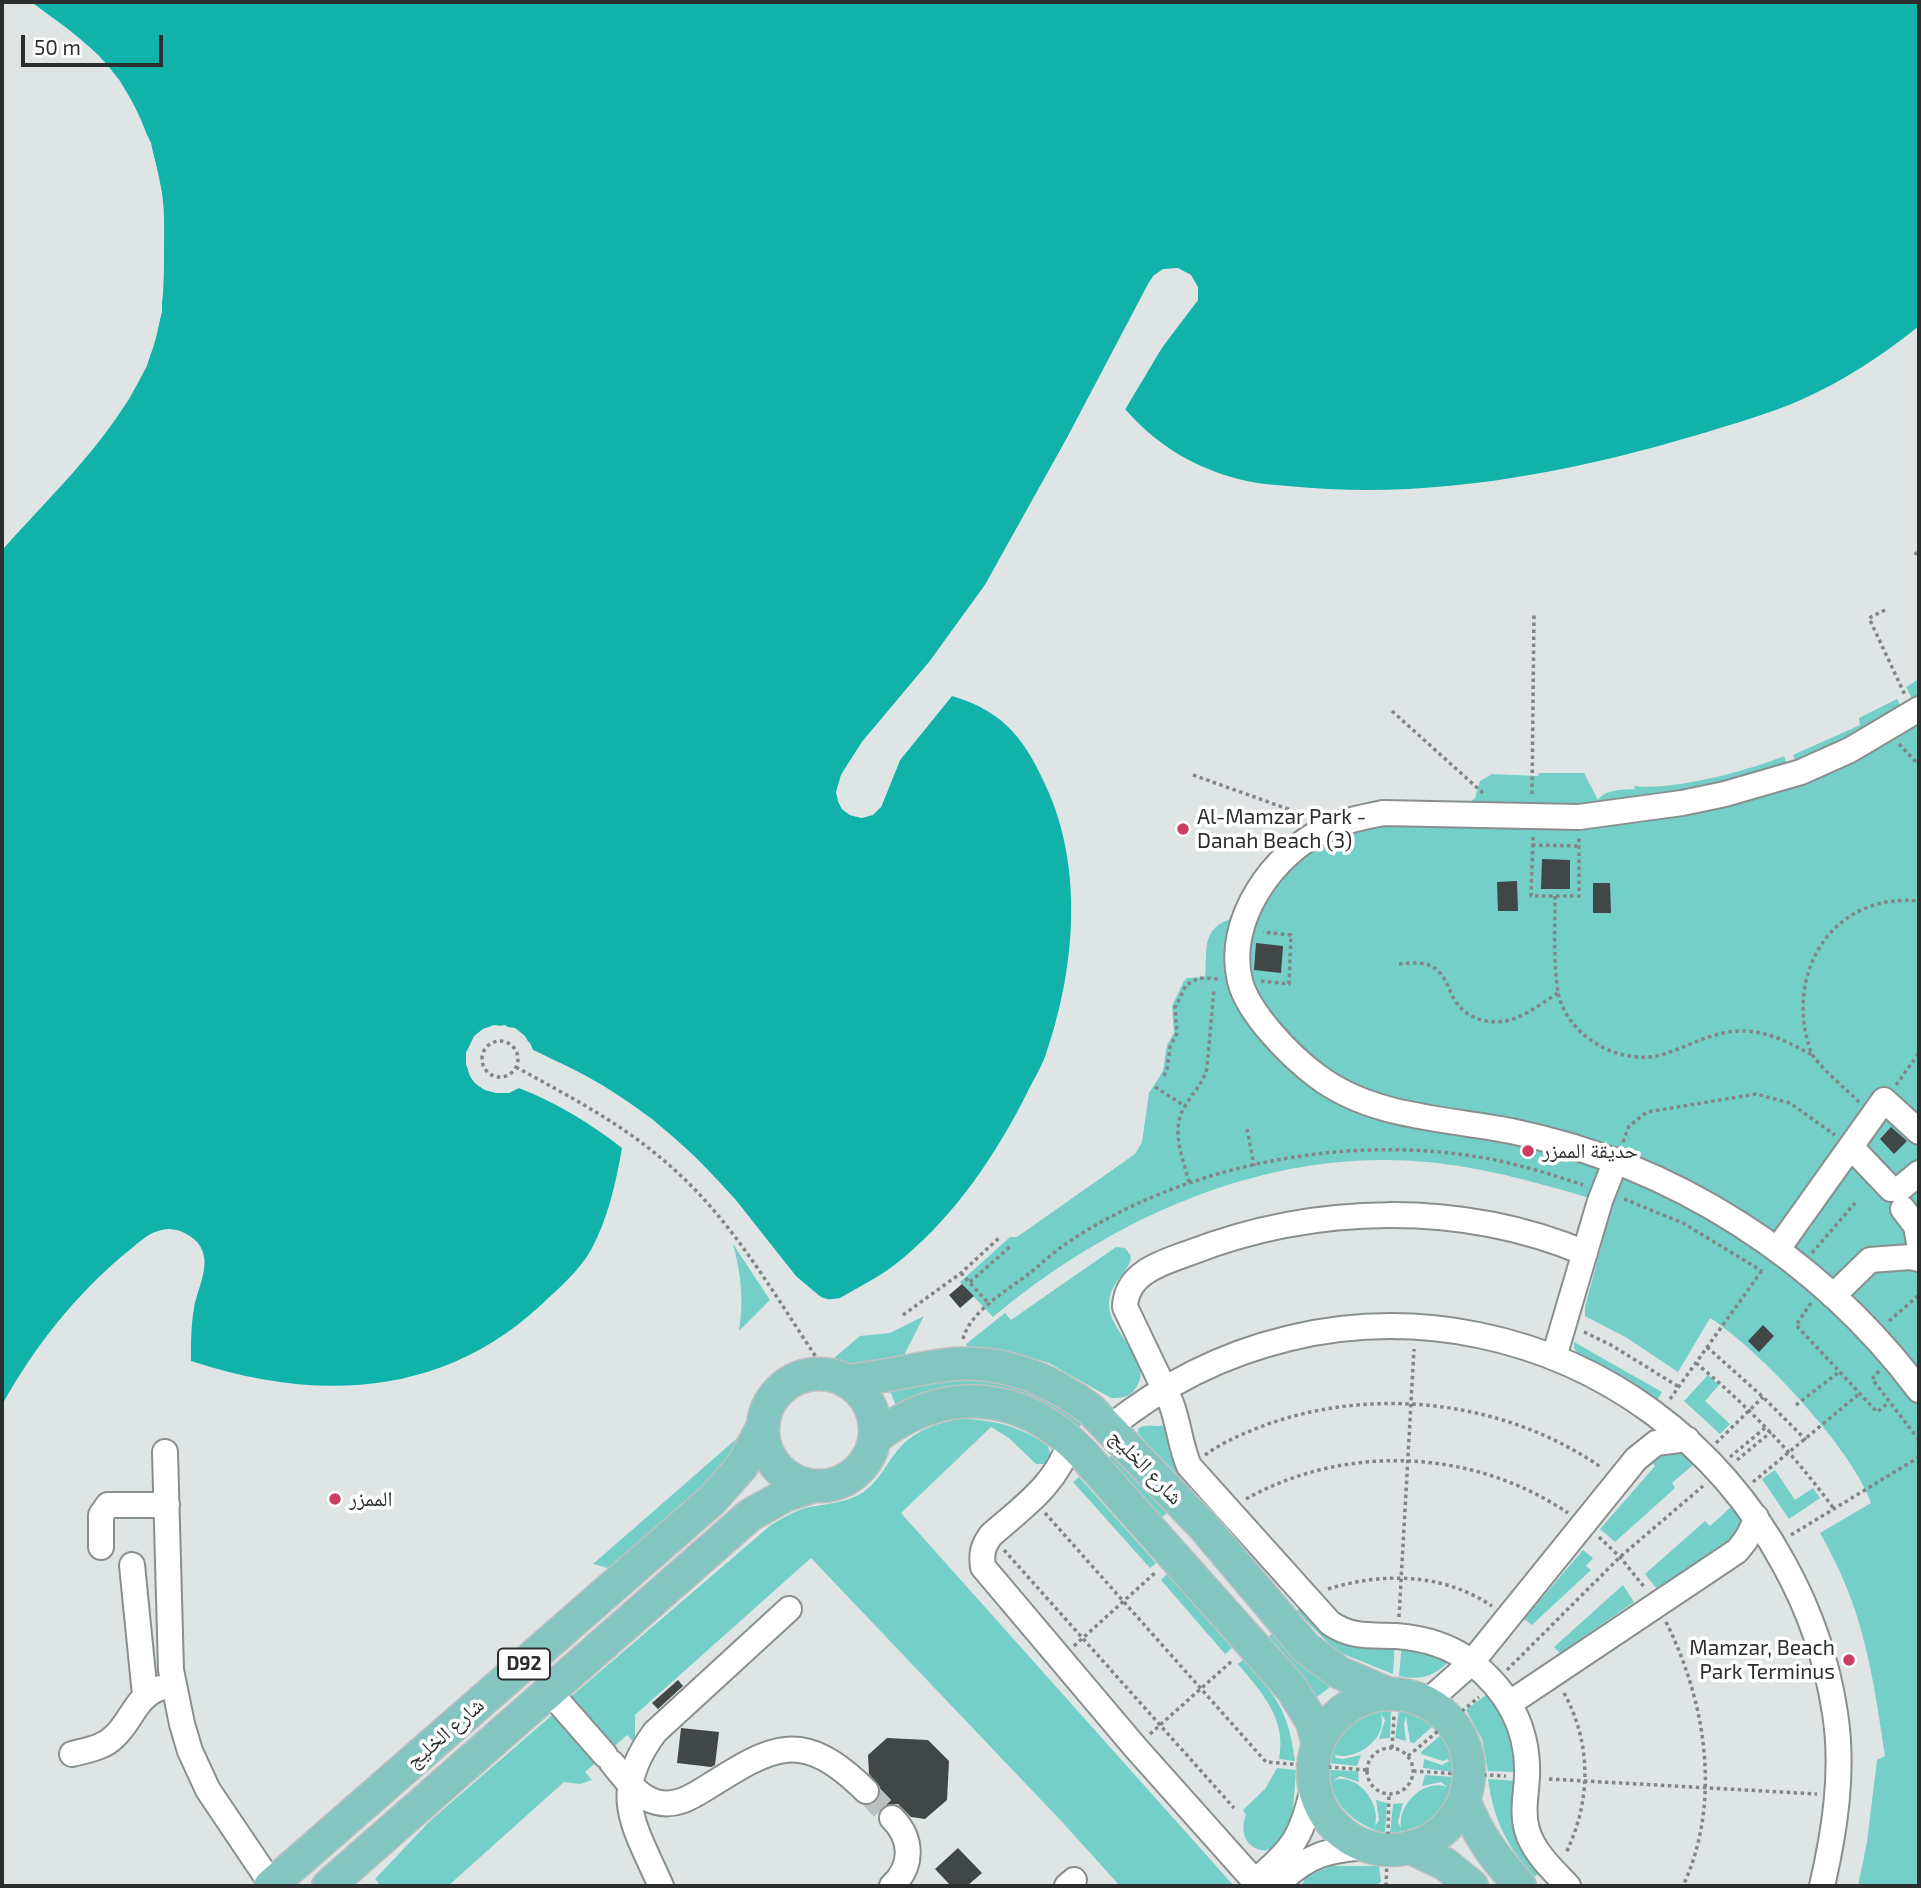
<!DOCTYPE html>
<meta charset="utf-8">
<style>
body{margin:0}
#map{position:relative;width:1921px;height:1888px;overflow:hidden;background:#dfe5e5;font-family:"Exo 2",sans-serif}
canvas{display:block}
.frame{position:absolute;inset:0;border:4px solid #2c2e2e;pointer-events:none}
.scale{position:absolute;left:21px;top:35px;width:142px;height:32px;box-sizing:border-box;border:4px solid #2c2e2e;border-top:0;padding-left:9px;font-size:21px;line-height:24px;white-space:nowrap;color:#2c2e2e;-webkit-text-stroke:5px #fff;paint-order:stroke}
</style>
<div id="map">
<canvas width="1921" height="1888"></canvas>
<div class="frame"></div>
<div class="scale">50 m</div>
</div>
<script>
const g = document.querySelector('canvas').getContext('2d');
g.lineJoin = 'round';
function fill(path, color) { g.fillStyle = color; g.fill(path, 'evenodd'); }
function trace(path, color, width, dash) { g.strokeStyle = color; g.lineWidth = width; g.lineCap = dash ? 'butt' : 'round'; g.setLineDash(dash || []); g.stroke(path); }
function write(font, color, halo, rows, align = 'center') {
  g.font = font + ' "Exo 2","Noto Naskh Arabic",sans-serif'; g.lineWidth = 7; g.setLineDash([]); g.textBaseline = 'middle'; g.strokeStyle = halo; g.fillStyle = color; for (const [text, x, y, turn = 0] of rows) {
    g.save(); g.translate(x, y); g.rotate((+turn || 0) * Math.PI / 180); g.textAlign = isNaN(turn) ? turn : align; if (halo) g.strokeText(text, 0, 0); g.fillText(text, 0, 0); g.restore();
  }
}
fill(new Path2D(`
 M1919,679v1207h-61l9,-44 10,-82 8,-4c-13,-86 -21,-146 -65,-223l51,-30c-18,-53 -112,-154 -161,-185l-32,54 -51,-34 -42,-22v-9l27,-102c-58,-18 -116,-35 -175,-42 -163,-19 -322,52 -444,154l-33,-35 50,-45h7l118,-83 7,-12 7,-49 14,-22 4,-26 7,-12 -2,-27 12,-25 3,-3 18,-1c3,-29 -5,-48 28,-59l22,-44 46,-42 168,-29 6,-5 5,-17 12,-7 46,2 1,-3h45l14,27c7,-11 24,-10 37,-11l-1,-3c38,5 114,-15 150,-30l4,12 9,-3 -4,-10 67,-30 -1,-7 38,-19 7,13 11,-7 -9,-18z
 M733,1244l37,56 -31,31c5,-31 2,-57 -6,-87z
 M1116,1247l9,1 6,8c-1,17 -22,25 -22,49 0,28 48,58 26,84 -6,9 -14,9 -24,9l-62,-35 -34,-10 -47,-6 -2,-3 39,-31 6,7z
 M924,1316l-23,45 -40,10 -34,-7 33,-28 30,-3z
 M1574,1342l88,50 -5,8 -79,-46 -4,-6z
 M1708,1375l11,10 -14,16 25,23 -10,10 -36,-33z
 M935,1378l71,1 79,41 -8,10 -181,-24 -6,-15z
 M958,1419c35,0 62,7 90,27l3,11 -6,7h-9l-27,-26 -18,-11 -90,86 333,373h-114l-56,-62 -253,-266 -176,157v28l-8,-8 -18,16 -42,-51 204,-175c11,-7 22,-13 34,-17 22,-5 44,-4 62,-19 13,-10 20,-26 30,-38 16,-20 38,-27 61,-32z
 M1165,1425l4,11v16l47,56 -6,5 -72,-80v-4c8,-7 18,-1 27,-4z
 M742,1434l-20,36 -110,99 -19,-5z
 M1681,1452l13,12 -22,19 3,5 -60,54 -15,-13 55,-63 -7,-8 7,-5z
 M1114,1453l54,59 -9,8 -54,-59z
 M1775,1470l20,30 18,-12 7,10 -31,21 -27,-40z
 M1079,1477l77,86 -6,5 -77,-86z
 M1731,1507l6,5 6,15 -14,20 -4,-5 -68,47 -12,-15 60,-53 5,5z
 M1583,1550l10,8 -7,8 5,4 -59,55 -8,-6z
 M1167,1574l65,74 -7,6 -64,-74z
 M1623,1585l11,17 -74,51 -6,-6z
 M1302,1605l93,37 -2,32 -52,-21 -14,-11 -30,-31z
 M1275,1631l7,7 -3,3 4,4 5,-4 42,46 -13,10 -41,-46 3,-3 -4,-5 -3,2 -6,-6z
 M1402,1643l49,16c-15,17 -30,22 -52,17z
 M1244,1659c33,39 44,50 51,102l-16,-2c8,-40 -17,-66 -41,-95z
 M1490,1692l23,46 3,34 -28,-1 -6,-32 -16,-29z
 M1391,1709l-1,29 -11,1 6,-19 -4,-6c7,25 -25,47 -46,41l1,3 7,1 18,-4 -4,11 -28,-3c4,-33 31,-52 62,-54z
 M558,1710l44,47 -17,15 7,8 -12,4 -16,-2 -116,104h-74l5,-3 -4,-4 56,-59z
 M1399,1710l18,5 16,11 -19,17 -4,-1 -4,-26 -2,8 2,17 -11,-3z
 M1442,1734l9,19 2,19 -30,-4 1,-9 18,6 7,-4 -1,-2 -5,2 -22,-7v-2z
 M1277,1768l19,2c-2,23 -1,51 -15,71 -16,21 -47,3 -35,-26l-3,-5 22,-21z
 M1328,1770l30,1 1,11 -19,-6 -6,4c25,-7 47,24 41,46l4,-6 -3,-20 11,3 -2,31c-32,-11 -53,-28 -57,-64z
 M1425,1775l29,2c-8,38 -27,52 -64,56l3,-29 10,-1 -5,19 3,6c-4,-24 24,-50 46,-41l-6,-5 -19,4z
 M1488,1779l29,2 25,91 -8,5c-26,-29 -41,-58 -46,-98z
 M1331,1866h48l2,16 -7,4h-73l6,-10z`), '#74cfc8');
fill(new Path2D(`
 M31,2h1888v324c-36,29 -74,54 -116,73 -34,15 -70,25 -106,36 -128,38 -264,64 -398,52 -23,-2 -46,-3 -68,-10 -43,-13 -76,-34 -106,-68l44,-73 29,-36 -7,-25c-17,-9 -32,-9 -43,9l-81,154 -82,147 -55,76 -68,81 -21,33 -3,26 4,8 8,6 12,3 19,-11 19,-47 52,-64c55,16 75,47 97,97 35,82 25,181 -4,264 -5,13 -13,25 -19,38 -31,61 -70,119 -124,164 -19,16 -41,27 -62,39 -6,1 -11,2 -16,0 -24,-7 -63,-66 -79,-86 -40,-50 -90,-96 -145,-128 -21,-13 -44,-23 -67,-34l-3,-7 -25,-18 -22,4 -17,24c1,7 1,17 4,23 9,18 33,19 49,12 38,15 71,35 103,60 -6,34 -14,71 -31,102 -12,21 -32,38 -50,55 -100,93 -226,97 -350,56 0,-18 0,-36 3,-53 3,-18 16,-41 8,-58 -3,-7 -7,-11 -14,-15 -9,-6 -20,-8 -30,-4 -11,3 -22,14 -31,21 -51,42 -93,95 -125,153v-855c51,-57 112,-113 144,-184 16,-35 18,-71 18,-109 0,-21 1,-44 -2,-64 -8,-50 -28,-102 -64,-138 -20,-20 -44,-36 -67,-53z`), '#10b2aa');
fill(new Path2D(`
 M28,2h3l38,28 29,25 22,26 31,62 11,51v118l-15,54 -18,33 -25,35 -102,116v-5l100,-113 24,-34 18,-34 15,-52v-117l-11,-51 -31,-61 -21,-26z
 M1178,268l13,7 7,12v13l-37,49 -38,64 -1,-5 36,-61 36,-48v-11l-6,-10 -11,-6 -13,1 -8,6 -86,161 -82,147 -55,76 -68,81 -21,33 -5,15 6,15 7,5 10,2 9,-3 7,-6 19,-47 52,-64 5,-1 -54,67 -19,47 -8,8 -11,3 -12,-3 -8,-6 -4,-8 -2,-9 5,-17 21,-33 68,-81 55,-76 82,-147 86,-162 10,-7z
 M494,1025l21,3 10,8 8,14 69,35 50,34 44,39 39,41 61,77 32,27 -10,-3 -25,-21 -61,-77 -39,-42 -44,-38 -49,-34 -69,-35 -8,-15 -9,-6 -20,-3 -10,3 -7,7 -8,15v10l9,17 8,6 10,3 12,-1 12,-5 29,12 51,30 25,19v5l-26,-21 -52,-30 -28,-11 -10,5h-13l-11,-3 -10,-7 -9,-18v-12l8,-17 9,-7z`), '#dfe5e5');
fill(new Path2D(`
 M1542,859l28,1v29h-29z
 M1517,881l1,30h-20l-1,-29z
 M1593,883h17l1,30h-18z
 M1256,943l27,3 -2,27 -27,-3z
 M1891,1127l16,14 -13,13 -14,-15z
 M962,1284l12,12 -14,12 -11,-13z
 M1763,1325l11,11 -15,16 -11,-11z
 M678,1680l5,6 -25,23 -6,-6z
 M681,1728l38,4 -4,33 -4,2 -34,-4z
 M887,1738l41,2 21,21 -2,39 -22,19 -14,-2 -13,-13 -11,1 -8,-8 1,-10 -11,-13 -1,-19z
 M958,1848l24,25 -15,13h-16l-16,-17z`), '#414646');
trace(new Path2D(`
 M866,1791l26,27`), '#bbc0c0', 24, [24, 12]);
const minor = new Path2D(`
 M1919,709l-69,41 -49,22 -76,22 -43,9 -103,14 -196,-4c-19,4 -38,7 -57,16 -53,24 -101,92 -86,152 8,32 50,75 77,95 55,42 129,42 194,55 162,33 309,127 408,259
 M1851,1147l40,42 10,-1 18,-15
 M1903,1209l13,17 3,17
 M1777,1250l107,-150 35,32
 M1833,1296l37,-36 40,-3 9,2
 M1554,1357l46,-156 16,-41
 M1109,1428c221,-180 540,-113 675,136 26,47 43,96 51,149 9,57 0,117 -13,173
 M1070,1441c-12,42 -47,66 -79,94 -8,11 -10,18 -8,32l152,180 124,139
 M165,1452l6,218 11,54 8,27 18,39 64,95
 M101,1547v-32l7,-10h59
 M132,1565l13,130
 M549,1691l56,64
 M1426,1703l46,-41 164,-203 20,-16 31,-4
 M1510,1703l227,-152c9,-10 16,-20 19,-34
 M72,1754c15,-4 31,-6 42,-17 18,-16 21,-40 46,-49
 M612,1763c12,14 25,34 44,39 19,5 34,-4 50,-14 68,-43 96,-60 160,3
 M1254,1882c41,-34 48,-46 60,-98
 M661,1886c-27,-61 -52,-92 -6,-154l134,-123
 M892,1886c21,-20 21,-47 0,-68
 M1067,1886l7,-6
 M1276,1886c30,-31 52,-37 95,-39
 M1568,1886c-15,-16 -35,-34 -41,-56 -5,-18 -1,-35 0,-53 2,-48 -19,-86 -56,-115 -22,-17 -48,-24 -75,-26 -24,-1 -45,2 -66,-13l-141,-157c-9,-21 -10,-42 -18,-63l-46,-96c1,-34 36,-44 64,-54 126,-49 272,-52 396,0`);
const major = new Path2D(`
 M763 1430a56 56 0 1 1 112 0a56 56 0 1 1-112 0Z
 M845,1381c37,-3 72,-13 108,-17 51,-4 97,15 137,45l114,118 102,121 34,25 49,21
 M875,1438c70,-54 147,-48 208,16l209,235 20,33 6,22
 M1313 1772a78 78 0 1 1 156 0a78 78 0 1 1-156 0Z
 M1464,1800c14,36 31,58 56,86
 M1409,1847l36,17 27,22
 M270,1886l442,-386 30,-34 20,-38
 M328,1886l422,-371 36,-20 28,-9`);
trace(minor, '#898f8e', 28);
trace(major, '#c0c0c0', 35);
trace(new Path2D(`
 M1915,555l4,-6
 M1885,610l-16,8 36,77
 M1392,711l91,82
 M1899,744l20,21
 M1193,775l95,34 14,11
 M1532,794l2,-182
 M1533,837l-2,59h48v-60
 M1532,845l47,1
 M1555,896c0,31 -2,65 3,96 8,43 60,74 103,63 27,-8 51,-24 81,-24 26,0 48,12 70,24
 M1399,964c12,-1 27,-3 37,5 11,9 13,23 20,33 14,20 39,24 60,16 15,-6 29,-17 42,-25
 M1261,981l28,3 2,-49 -28,-3
 M482 1059a18 18 0 1 1 36 0a18 18 0 1 1-36 0Z
 M516,1067c54,30 107,57 153,98 65,56 107,133 155,204
 M1164,1076l3,-7 3,-22 7,-14 -2,-25 11,-23 13,-7 19,1
 M1896,1085l23,-32
 M1155,1087l30,19
 M1859,1102c-10,-10 -44,-39 -48,-50 -28,-78 21,-160 108,-151
 M1247,1129l7,37
 M1623,1142l6,-16 18,-14 109,-18 34,9 45,32
 M1189,1182c-6,-24 -19,-52 -4,-76 8,-13 18,-23 22,-38l7,-79
 M1624,1199l59,24 79,48
 M1812,1253l43,-50
 M961,1273l29,32
 M970,1282l42,-37
 M1811,1303l-15,22 81,87 12,-10
 M903,1315l58,-42 39,-36
 M1889,1321l30,-26
 M1584,1332l27,13 68,42
 M963,1339c7,-28 45,-49 67,-66 12,-10 24,-21 37,-30 111,-75 266,-107 398,-88 40,5 80,17 118,30
 M1707,1347l56,50 43,43
 M1696,1363c53,44 98,91 138,146
 M1879,1371l-7,8 47,61
 M1670,1399l93,-130
 M1796,1405l43,-33
 M1716,1443l47,-46
 M1205,1455c19,-14 42,-23 63,-31 108,-38 239,-23 334,44
 M1730,1457l36,-30
 M1737,1460l34,-28
 M1753,1482l106,-88
 M1246,1499c100,-56 228,-50 322,14
 M1045,1513l221,249 37,3
 M1791,1535l128,-78
 M1599,1537l21,20 25,31
 M1004,1550l230,258
 M1328,1589c55,-17 115,-16 164,17
 M1399,1617l15,-268
 M1666,1622c40,80 56,180 17,264
 M1074,1646l83,-75
 M1507,1670l113,-113 83,-71
 M1564,1693c28,51 27,108 2,160
 M1150,1734l83,-74
 M1392,1748l2,-32
 M1367 1771a23 23 0 1 1 46 0a23 23 0 1 1-46 0Z
 M1408,1756l71,-59
 M1328,1767l39,3
 M1413,1771l48,3
 M1469,1774l37,2
 M1549,1779l268,15
 M1388,1835l1,-41
 M1386,1886l1,-26`), '#818585', 3.5, [3.5, 3.5]);
trace(minor, '#fff', 24);
trace(major, '#83c5c1', 32);
for (const [x, y, r, color] of [
 [1183,829,7,"#cd3e63"],
 [1528,1151,7,"#cd3e63"],
 [335,1499,7,"#cd3e63"],
 [1849,1660,7,"#cd3e63"]
]) { const dot = new Path2D(); dot.arc(x, y, r, 0, 2 * Math.PI); g.fillStyle = color; g.fill(dot); trace(dot, '#fff', 2.5); }
for (const [x, y, w] of [
 [524,1664,52]
]) { const box = new Path2D(); box.roundRect(x - w / 2, y - 15.5, w, 31, 5); g.fillStyle = '#fff'; g.fill(box); trace(box, '#2c2e2e', 2); }
write('bold 19px', '#2c2e2e', null, [
 ["D92",524,1664]
]);
write('21px', '#2c2e2e', '#fff', [
 ["Al-Mamzar Park -",1197,817],
 ["Danah Beach (3)",1197,841],
 ["حديقة الممزر",1542,1151],
 ["الممزر",349,1499],
 ["Mamzar, Beach",1835,1648,"right"],
 ["Park Terminus",1835,1672,"right"]
], 'left');
write('21px', '#2c2e2e', '#fff', [
 ["شارع الخليج",1146,1467,46],
 ["شارع الخليج",445,1733,-41]
]);
</script>
